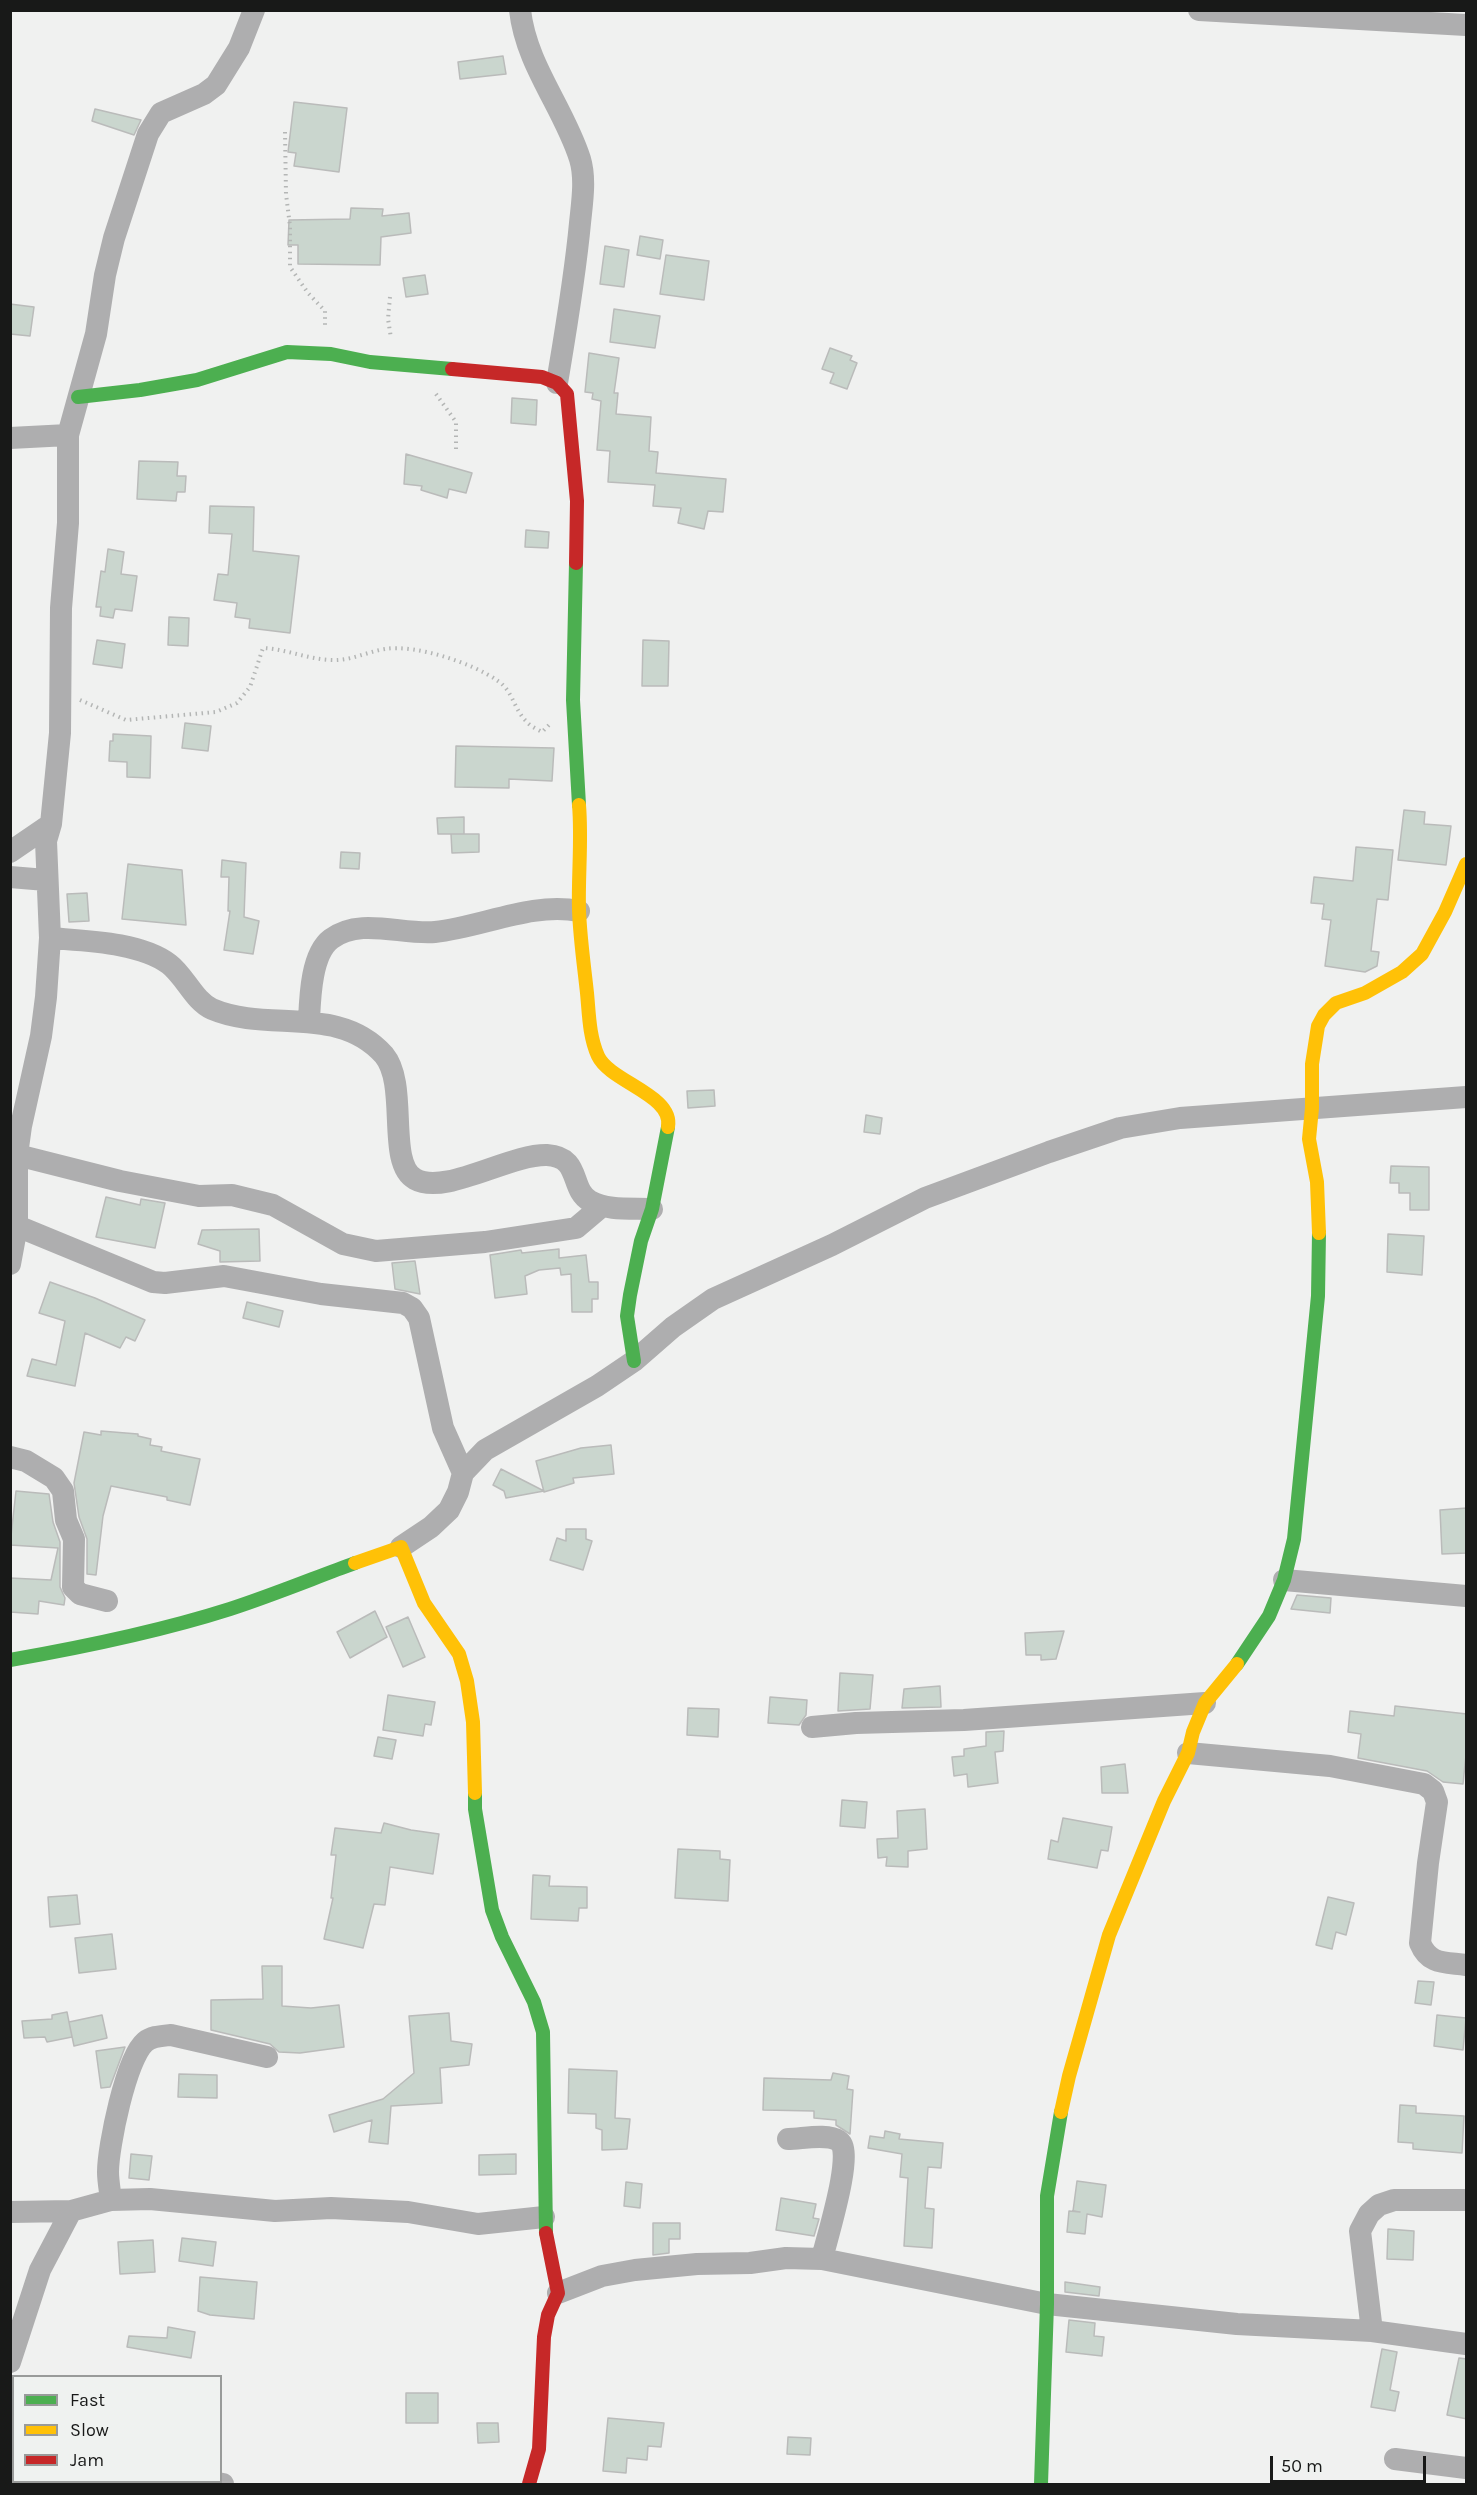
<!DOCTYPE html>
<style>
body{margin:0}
#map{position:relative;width:1477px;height:2495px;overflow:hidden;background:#f0f1f0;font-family:Karla,sans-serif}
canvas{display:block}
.frame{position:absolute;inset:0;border:12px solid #181918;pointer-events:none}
.legend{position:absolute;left:12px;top:2375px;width:210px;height:108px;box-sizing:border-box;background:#eff2f0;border:2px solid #999b9a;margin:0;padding:8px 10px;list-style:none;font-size:18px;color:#181918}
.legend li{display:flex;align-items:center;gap:12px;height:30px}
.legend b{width:30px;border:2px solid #999b9a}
.scale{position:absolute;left:1270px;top:2456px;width:156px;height:27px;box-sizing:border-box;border:3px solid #181918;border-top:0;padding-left:8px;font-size:18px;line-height:21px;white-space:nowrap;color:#181918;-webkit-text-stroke:4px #eff2f0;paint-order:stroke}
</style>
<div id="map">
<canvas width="1477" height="2495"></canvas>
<div class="frame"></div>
<ul class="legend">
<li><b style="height:8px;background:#4caf50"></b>Fast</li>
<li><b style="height:8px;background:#ffc107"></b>Slow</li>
<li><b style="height:8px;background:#c62828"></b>Jam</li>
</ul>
<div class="scale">50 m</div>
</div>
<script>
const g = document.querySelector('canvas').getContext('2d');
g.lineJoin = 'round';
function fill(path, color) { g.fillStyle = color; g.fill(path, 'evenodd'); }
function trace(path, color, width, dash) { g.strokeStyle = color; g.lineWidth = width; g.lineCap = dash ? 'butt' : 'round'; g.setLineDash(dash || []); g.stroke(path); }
const building = new Path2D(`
 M503,56l3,18 -46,5 -2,-17z
 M294,102l53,6 -8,64 -45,-6 2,-13 -8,-1z
 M95,109l46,11 -7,15 -42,-14z
 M351,208l32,1 -1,7 27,-3 2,20 -30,4 -1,28 -82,-1v-19h-10l1,-25 61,-1z
 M640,236l23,4 -3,19 -23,-4z
 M605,246l24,4 -5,37 -24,-3z
 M666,255l43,6 -5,39 -44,-6z
 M425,275l3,19 -22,3 -3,-19z
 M10,304l24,3 -4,29 -20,-2z
 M614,309l46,7 -5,32 -45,-6z
 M830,348l22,8 -2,4 7,3 -10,26 -17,-6 4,-10 -12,-4z
 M589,353l30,5 -5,35h4l-2,21 35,3 -2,34 9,1 -2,21 70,6 -3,33 -15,-1 -4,18 -26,-6 3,-15 -28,-2 2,-21 -47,-3 2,-31 -13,-1 4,-49 -9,-2 1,-6 -8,-1z
 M512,398l25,2 -1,25 -25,-2z
 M406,454l66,19 -6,20 -17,-4 -2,9 -26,-8 1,-4 -18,-2z
 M139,461l39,1 -1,14h9l-1,16h-8l-1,9 -39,-2z
 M210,506l44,1 -1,44 46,5 -9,77 -41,-5 1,-9 -15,-2 2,-14 -23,-3 4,-26 10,1 4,-41 -23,-1z
 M526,530l23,2 -1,16 -23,-1z
 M108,549l16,3 -3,22 16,2 -5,35 -17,-2 -2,9 -13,-2 1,-9h-5l5,-36 4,1z
 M169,617l20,1 -1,28 -20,-1z
 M97,640l28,4 -3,24 -29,-4z
 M643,640l26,1 -1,45h-26z
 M185,723l26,3 -3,25 -26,-3z
 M113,734l38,2 -1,42 -23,-1v-15l-18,-1 1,-20h3z
 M456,746l98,2 -2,33 -43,-2v9l-54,-1z
 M1404,810l21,2 -1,12 27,2 -5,39 -48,-5z
 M464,817v17h-26l-1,-16z
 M451,834h28v18l-27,1z
 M1356,847l37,3 -5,50 -11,-1 -6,52 8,1 -2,14 -12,6 -40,-6 6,-46 -9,-1 2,-15 -13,-1 3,-26 39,4z
 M341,852l19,1 -1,16 -19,-1z
 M222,860l24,3 -2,54 15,4 -6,33 -29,-4 6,-39h-2l1,-34h-8z
 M128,864l54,6 4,55 -64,-6z
 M87,893l2,28 -20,1 -2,-28z
 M714,1090l1,16 -27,2 -1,-17z
 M866,1115l16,3 -2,16 -16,-2z
 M1391,1166l38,1v43h-19v-17h-11v-10h-9z
 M106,1197l34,8 1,-6 24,4 -10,45 -59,-11z
 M259,1229l1,32 -40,1v-11l-22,-7 4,-14z
 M1388,1234l36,2 -2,39 -35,-3z
 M559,1249v9l27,-3 3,27h9v17h-6v13h-20l-1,-38 -10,1 -1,-7 -21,2 -14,6 2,18 -32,4 -5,-43 31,-5 1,3z
 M415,1261l5,33 -25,-5 -3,-26z
 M50,1282l45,16 50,22 -10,21 -9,-4 -6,11 -35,-15 -10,53 -48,-10 5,-17 24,6 9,-44 -26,-8z
 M247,1302l36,9 -4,16 -36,-9z
 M101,1431l37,3v2l13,3 -1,6 12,2 -1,4 39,8 -10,46 -23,-5v-3l-56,-11 -8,30 -7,59 -9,-1v-35l-8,-22 -5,-34 10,-51 17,3z
 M611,1445l3,29 -41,4 1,5 -30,9 -8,-31 45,-13z
 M501,1469l43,22 -38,7 -2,-7 -11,-6z
 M16,1491l33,3 4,28 7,20v45l5,11 -1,7 -25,-4 -1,13 -28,-2v-34l41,2 7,-32 -48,-3z
 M1467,1508v45l-25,1 -2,-44z
 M566,1529h20v10l6,2 -9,29 -33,-10 7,-22 9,3z
 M1297,1595l34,3 -1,15 -39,-4z
 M375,1611l12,26 -37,21 -13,-26z
 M408,1617l17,40 -22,10 -17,-40z
 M1064,1631l-8,28 -15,1v-5h-15l-1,-22z
 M840,1673l33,2 -3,34 -32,2z
 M940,1686l1,21 -39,1 2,-19z
 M388,1695l47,7 -4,23 -6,-1 -2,12 -40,-6z
 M770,1697l37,3 -1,15 -7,10 -31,-2z
 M1395,1706l72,8v31l-4,39 -20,-2 -16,-11 -69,-13 3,-24 -13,-2 2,-21 44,5z
 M688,1708l31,1 -1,28 -31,-2z
 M1004,1731l-1,20 -8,1 3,31 -30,4 -1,-13 -13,2 -2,-19 12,-1v-7l22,-3v-14z
 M378,1737l18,3 -4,19 -18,-3z
 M1125,1764l3,29h-26l-1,-26z
 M842,1800l25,2 -2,26 -25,-2z
 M925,1809l2,40 -19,2v16l-22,-1 1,-9 -9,1 -1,-19 21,-1 -1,-27z
 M1063,1818l49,9 -4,24 -7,-1 -4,18 -49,-9 3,-19 7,2z
 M384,1823l27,7 28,4 -6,40 -43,-7 -5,38 -11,-1 -11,44 -39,-9 9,-41h-2l5,-43h-5l4,-27 46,5z
 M678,1849l42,2v8l10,1 -2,41 -53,-3z
 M533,1875l17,1 -1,10 38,1v21h-8l-1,13 -47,-2z
 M77,1895l3,29 -30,3 -2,-30z
 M1328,1897l26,6 -8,32 -10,-3 -4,17 -16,-4z
 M112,1934l4,35 -37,4 -4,-35z
 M262,1966h20v40l29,2 28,-3 5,42 -44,6 -21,-1 -9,-8 -59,-14v-30l52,-1z
 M1418,1981l16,1 -3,23 -16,-2z
 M67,2012l5,25 -25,5 -2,-5 -21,1 -2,-17 30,-2v-4z
 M449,2013l2,28 21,3 -3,21 -29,3 2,35 -51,3 -3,38 -19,-2 3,-22 -38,12 -5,-17 54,-16 31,-26 -5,-57z
 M102,2015l5,23 -33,8 -5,-24z
 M1437,2015l29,3 -3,32 -29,-4z
 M125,2047l-15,40 -9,1 -5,-37z
 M569,2069l48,2 -2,47 15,1 -3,30 -25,1v-20l-6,-2v-14l-28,-1z
 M833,2073l16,3 -2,13 6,1 -3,44 -14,-9v-5l-22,-2v-7l-51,-1 1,-32 67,2z
 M179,2074l38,1v23l-39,-1z
 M1400,2105l16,1v7l48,3 -2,37 -49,-4v-6l-15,-1z
 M885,2131l15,3 -1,5 44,4 -2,25 -13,-1 -3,41 9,1 -2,39 -28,-2 4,-68 -8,-1 2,-23 -34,-6 2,-12 14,2z
 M131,2154l21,2 -3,24 -20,-2z
 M516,2154v20l-37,1v-20z
 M1077,2181l29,4 -4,32 -15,-3 -2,20 -18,-2 2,-21 11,1 -7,-1z
 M626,2182l16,2 -2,24 -16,-2z
 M781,2198l35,6 -3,14 6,1 -5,17 -38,-6z
 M653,2223h27v16h-11v14l-16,2z
 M1388,2229l26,2 -1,29 -26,-1z
 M182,2238l34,4 -3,24 -34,-5z
 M153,2240l2,32 -35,2 -2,-32z
 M200,2277l57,5 -3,37 -44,-4 -12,-4z
 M1065,2282l35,5 -1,9 -34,-4z
 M1069,2320l26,3 -1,13 10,1 -2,19 -36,-4z
 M168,2327l27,5 -4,26 -64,-11 2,-11 38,2z
 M1382,2349l15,3 -7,38 9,2 -4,19 -24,-4z
 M1459,2358l8,1v60l-20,-4z
 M406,2393h32v30h-32z
 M608,2418l56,5 -3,24 -13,-1 -1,14 -20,-2 -1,15 -23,-2z
 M477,2423h21l1,19 -21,1z
 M788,2437l23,1 -1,17 -23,-1z`);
fill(building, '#cad6ce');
trace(building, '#babbba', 1.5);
trace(new Path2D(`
 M285,132l1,62 4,32v41l18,26 17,18v18
 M390,297l-2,22 3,19
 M436,394l20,28v31
 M80,700l46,20 90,-8 21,-9 13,-16 13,-39c23,1 44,11 68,12 20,1 35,-8 54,-11 30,-5 88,14 113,32 15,10 16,29 29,41 3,4 10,7 15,10l8,-8`), '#b4b6b5', 4, [1.5, 4.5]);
trace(new Path2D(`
 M520,10c6,55 44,98 60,149 6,20 2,44 0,64 -5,54 -14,106 -23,160
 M1199,10l267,15
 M10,438l58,-3
 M10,852l41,-28
 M10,877l36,3
 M50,938c35,3 90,4 119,26 16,12 25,37 43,45 56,24 127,-5 172,46 25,30 2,108 31,124 30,17 94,-25 132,-24 35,2 22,34 43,46 17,10 43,7 62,8
 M309,1021c1,-23 2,-67 22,-82 29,-22 70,-4 104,-7 48,-5 96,-30 144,-21
 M17,1155l103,26 79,15 33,-1 41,10 70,39 33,7 109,-9 91,-14 26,-22
 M17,1226l136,56 12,1 59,-7 97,18 82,9 9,5 7,10 24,110 20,45
 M10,1264l7,-38v-71l4,-29 20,-90 5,-39 4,-59 -4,-97 5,-17 9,-91 1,-125 7,-85v-88l28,-101 9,-59 9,-37 34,-104 13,-21 43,-19 12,-9 23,-37 15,-38
 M10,1457l16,4 28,17 9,13 3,29 8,19 -1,48 7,7 27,7
 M401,1547l30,-20 18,-17 9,-18 5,-19 22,-23 112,-64 37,-25 39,-34 40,-28 119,-54 93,-47 124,-46 71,-24 60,-10 286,-21
 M1284,1580l182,16
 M812,1727l44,-4 108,-3 241,-17
 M1188,1753l142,13 94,18 9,7 4,11 -9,61 -8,80c9,22 25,19 46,22
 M788,2139c14,0 39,-6 51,2 16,10 -13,99 -17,118
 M111,2200c-1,-9 -3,-19 -3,-28 0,-25 18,-114 37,-130 7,-6 17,-6 26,-7l96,22
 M10,2212l61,-1 40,-11 39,-1 125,12 56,-3 77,4 70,12 66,-7
 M558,2293l44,-17 33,-6 62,-6 53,-1 36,-5 36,1 225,45 190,20 135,7 94,13
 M1372,2331l-12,-100 9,-17 10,-9 15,-5h72
 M10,2362l30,-92 31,-59
 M10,2407l4,1
 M1395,2459l71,9
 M212,2482l11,2`), '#aeaeaf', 22);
trace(new Path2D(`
 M78,397l62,-7 57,-10 90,-28 44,2 39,8 82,7
 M576,563l-3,137 6,105
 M634,1361l-7,-45 3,-21 11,-54 11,-32 16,-82
 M10,1660c74,-13 148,-28 220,-51 43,-14 84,-31 125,-46
 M1237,1664l32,-48 15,-36 10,-41 24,-243 1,-63
 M475,1793v16l17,101 10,27 32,65 9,30 3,201
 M1041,2484l6,-180v-108l14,-84`), '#4caf50', 14);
trace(new Path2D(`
 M579,805c3,35 -1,70 0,105 1,28 5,55 8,83 2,20 2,43 11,63 12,26 76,39 70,71
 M1319,1233l-2,-51 -8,-43 3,-31v-44l6,-38 6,-11 12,-12 29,-10 37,-21 20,-18 23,-42 21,-48
 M355,1563l46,-16 23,56 35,51 8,27 6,41 2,71
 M1061,2112l8,-36 40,-141 55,-134 24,-48 5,-21 12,-29 32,-39`), '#ffc107', 14);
trace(new Path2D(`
 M452,369l90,8 15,6 10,11 10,107 -1,62
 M529,2484l10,-35 5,-112 4,-22 10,-22 -12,-60`), '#c62828', 14);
</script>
